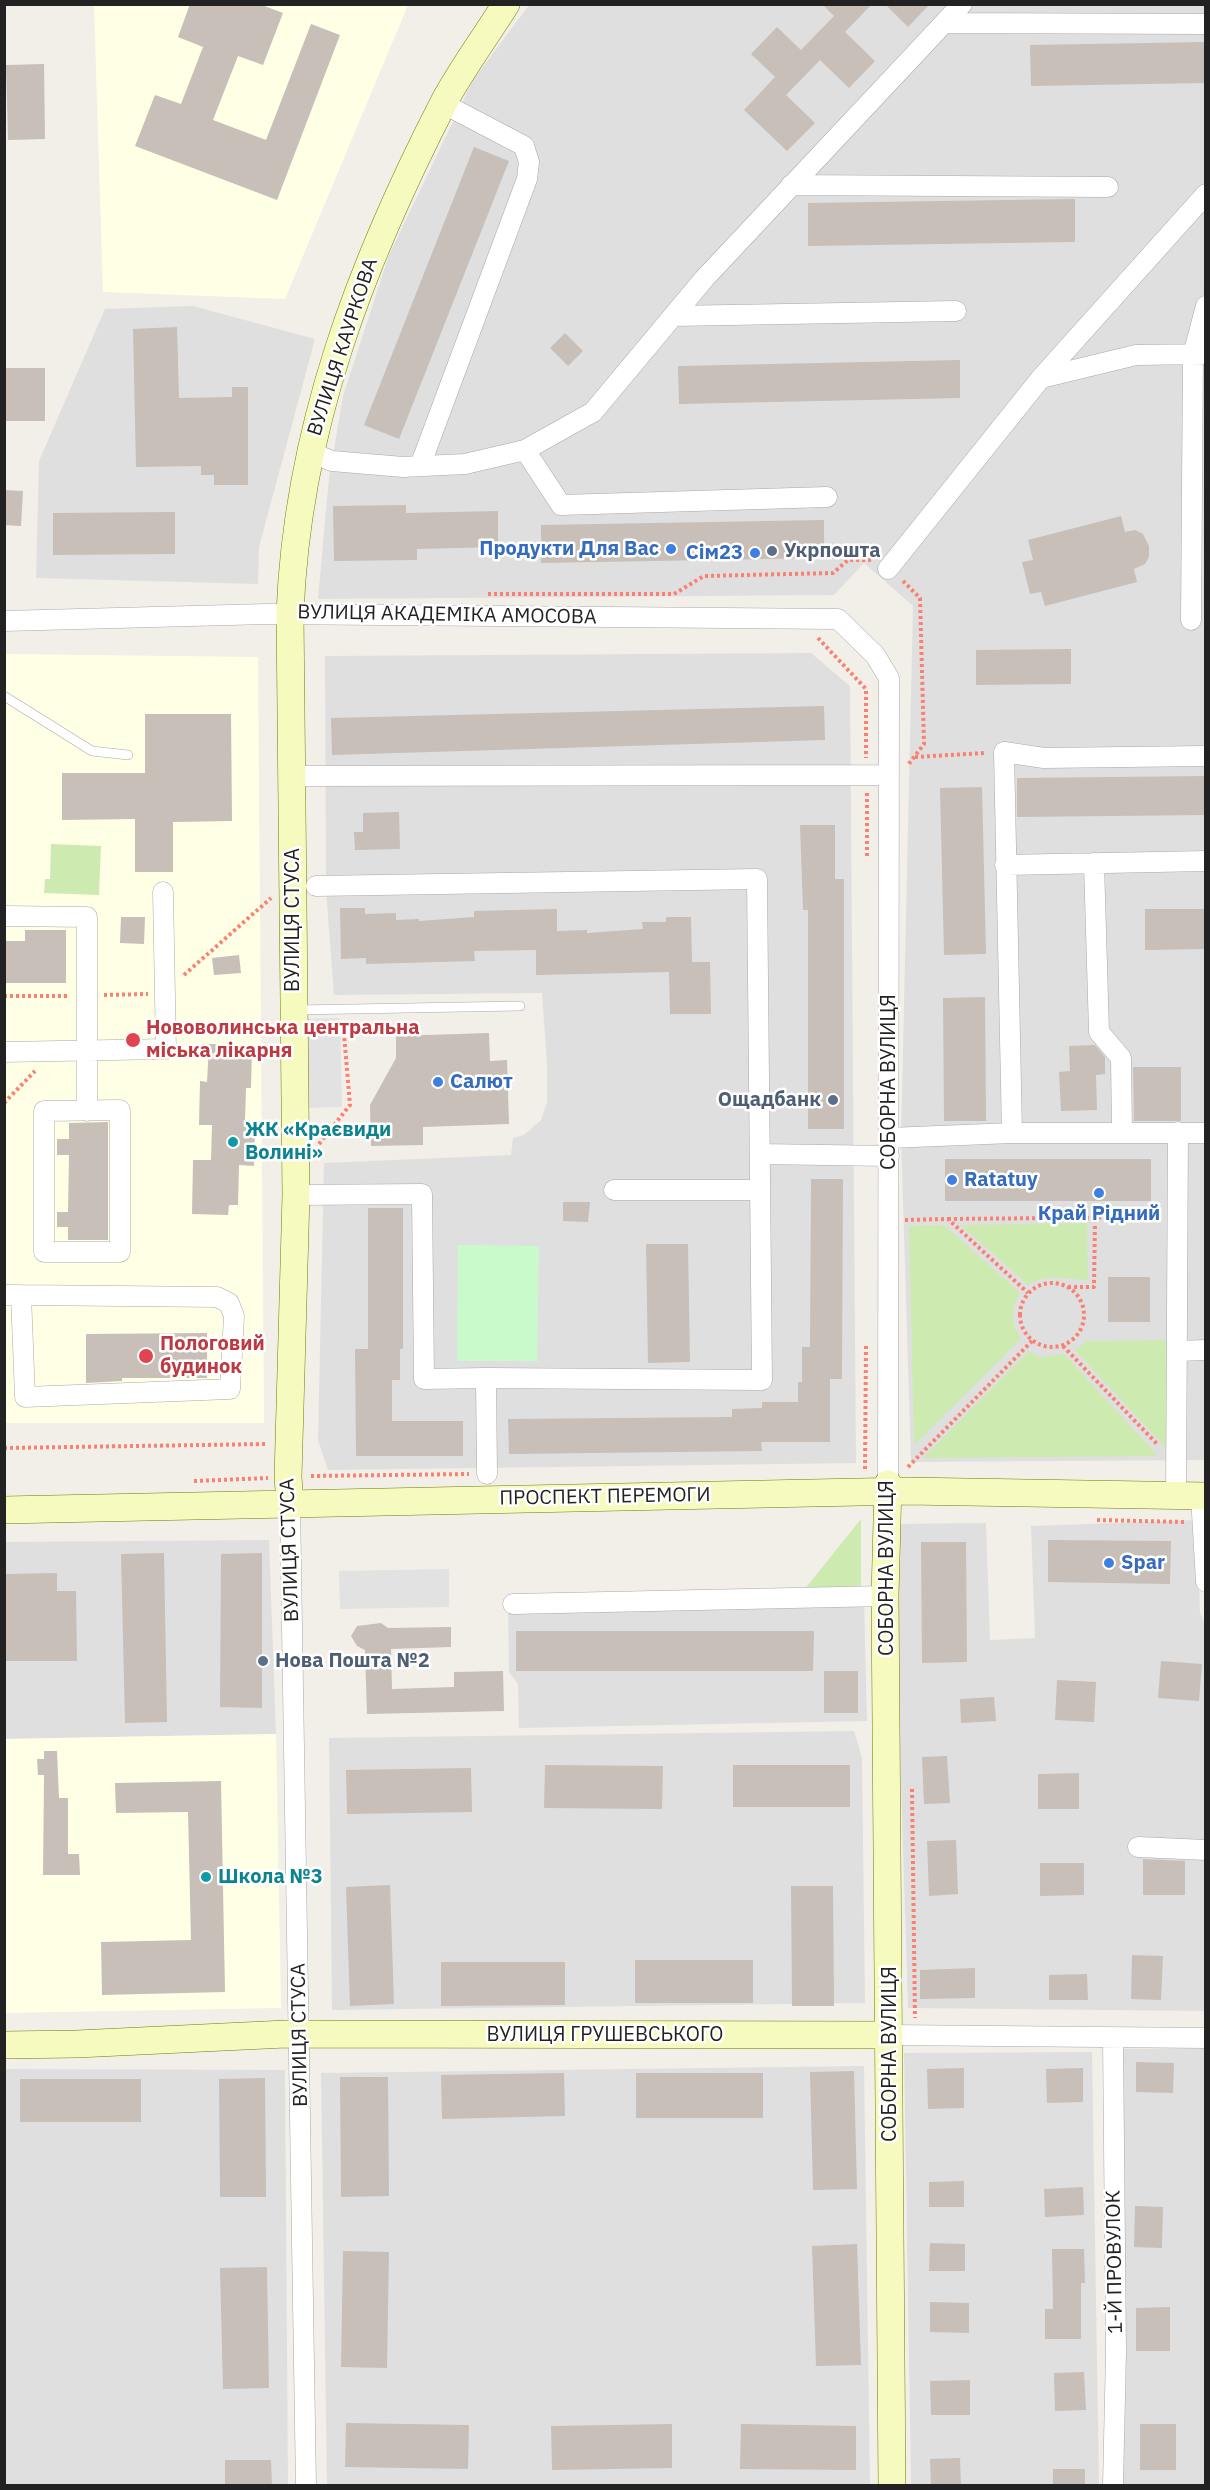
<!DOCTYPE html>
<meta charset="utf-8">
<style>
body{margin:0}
#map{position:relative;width:1210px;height:2490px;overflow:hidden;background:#f2efe9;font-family:"IBM Plex Sans",sans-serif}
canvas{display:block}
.frame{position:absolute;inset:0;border:6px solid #222;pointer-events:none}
</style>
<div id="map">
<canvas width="1210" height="2490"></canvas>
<div class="frame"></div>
</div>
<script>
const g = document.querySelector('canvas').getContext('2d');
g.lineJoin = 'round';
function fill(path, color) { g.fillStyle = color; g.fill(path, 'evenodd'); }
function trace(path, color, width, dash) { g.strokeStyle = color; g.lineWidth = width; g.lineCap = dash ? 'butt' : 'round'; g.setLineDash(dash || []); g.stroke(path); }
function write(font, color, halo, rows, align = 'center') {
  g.font = font + ' "IBM Plex Sans",sans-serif'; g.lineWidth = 5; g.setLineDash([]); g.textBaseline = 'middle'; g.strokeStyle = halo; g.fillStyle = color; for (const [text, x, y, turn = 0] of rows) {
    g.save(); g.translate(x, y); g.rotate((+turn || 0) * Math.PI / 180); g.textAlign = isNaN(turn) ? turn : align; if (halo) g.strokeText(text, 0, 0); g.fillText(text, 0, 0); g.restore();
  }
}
fill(new Path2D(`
 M529,5h676v1455l-294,2 -10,-325 12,-531 -49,-43 -30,32 -516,4 11,-121 14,-82 46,-141 84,-175z
 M193,306l122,33 -56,208 -1,37 -222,-6 3,-117 66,-152z
 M811,653l39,33 6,777 -528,7 -10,-30 6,-277 187,-8 2,-17 11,-3 17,-15 6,-18v-38l-5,-71 -208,2 -8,-105 -1,-234z
 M1197,1520l3,93 6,13 -1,385 -297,-3 -15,-484 93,-1 4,117 45,-2 -4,-112z
 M269,1540l7,194 -271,5 -1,-197z
 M864,1602l3,119 -348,7 -1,-44 -9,-12 -1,-63z
 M854,1731l8,27 3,245 -533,7 -3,-272z
 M1205,2048v437h-85l-1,-436z
 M1092,2052l7,433h-188l-7,-432z
 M864,2066l6,419h-543l-6,-412z
 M5,2069l280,1 3,415 -283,1z`), '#e0dfdf');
fill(new Path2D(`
 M94,5h314l-123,294 -182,-7z
 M5,654l253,3 6,766h-259z
 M276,1734l5,274 -276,5 -1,-274z`), '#ffffe5');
fill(new Path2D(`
 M51,844l50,2 -2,49 -55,-2 1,-14h5z
 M1087,1223l1,57c-23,0 -41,-8 -60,5l-67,-60z
 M944,1225l76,68c-10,17 -9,29 1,46l-107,106 -5,-219z
 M1166,1340v108l-91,-98 11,-9z
 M1029,1351l11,6 24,-3 94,102 -235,2z
 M861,1519v75l-61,1z`), '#cdebb0');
fill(new Path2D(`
 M458,1245l81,1 -2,115h-80z`), '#c8facc');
fill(new Path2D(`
 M340,1018l2,89 -38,1 -1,-89z
 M449,1569v38l-109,2 -1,-38z`), '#e2e2e2');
fill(new Path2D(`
 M190,4h69l24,9 -20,52 -25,-9 -25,64 53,20 45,-116 29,11 -63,165 -142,-54 20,-51 26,9 22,-57 -25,-10z
 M822,4h50l-27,28 30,29 -26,27 -29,-28 -34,35 29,28 -28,28 -43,-41 31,-33 -24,-23 26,-27 24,23 33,-34z
 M885,4h45l-22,23z
 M1206,42v41l-175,3 -1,-41z
 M44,64l1,75 -37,1 -2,-75z
 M474,147l35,14 -110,278 -35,-14z
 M1075,199v43l-267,4v-43z
 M177,327l2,71 53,-1v-10h16v98h-34v-10h-13v-9l-65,1 -3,-138z
 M565,333l18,18 -15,15 -18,-18z
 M960,360v38l-281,6 -1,-38z
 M4,368h41v53h-41z
 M4,490l19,1 -2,35 -17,-1z
 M406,505v8l92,-2v36l-81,2v11l-83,1 -1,-55z
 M175,512v42l-122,1v-42z
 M1121,516l4,16 10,-2 8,4 6,12v11l-4,7 -11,5 3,13 -92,24 -4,-14 -11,2 -8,-32 11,-2 -5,-20z
 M824,520v38l-283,5v-38z
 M1071,649v35l-95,1v-35z
 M824,706l1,34 -493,15 -1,-37z
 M145,714h86l1,107 -59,1v50h-38v-53l-73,1v-47h83z
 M1206,776v39l-189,2v-39z
 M982,787l4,167 -42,1 -4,-167z
 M399,812l1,37 -45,1 -1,-18h9v-19z
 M800,825h35v54h9v250h-36v-219h-5z
 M340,908h25v6l31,-1v7l23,-1v2l55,-4v-6l83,-2v22l30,-1v3l56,-4 -1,-7h24v-5h25l1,45h18l1,52h-41l-1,-42 -133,3v-25l-62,1 1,10 -109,3v-6l-25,1z
 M1145,909h61v40l-61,1z
 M121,917h24l-1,27 -24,-1z
 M25,930h41v53h-62v-42h21z
 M239,955l2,18 -27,2 -2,-17z
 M985,997l1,124h-42l-1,-123z
 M489,1033l1,28 17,-1 2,64 -86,3v18l-52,1 -1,-41 26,-47v-22z
 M209,1044l43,1 -1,43h-5l-1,34 10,1 -1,43 -15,-1 -1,40h-9l-1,10 -36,-1 1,-54h18l1,-35h-13l1,-44 7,1z
 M1095,1045l10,12v17l-9,1 1,35 -36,1 -2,-39 11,-1 -1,-25z
 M1133,1067h48v54h-47z
 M108,1122v118h-40v-13h-11v-15h11l1,-57h-12v-16h12v-16z
 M945,1159h206v42h-206z
 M811,1179h32l-1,200h-12v63h-69l1,9 -253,3 -1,-35 224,-2v-8l30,-1v-6h36v-20h4v-35h8z
 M563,1202h27l-2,20 -25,-1z
 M368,1208h35v141h-3v31h-8v41h71v35h-107l-1,-107h13z
 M646,1244h42l2,118 -42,1z
 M1108,1277h42v45h-42z
 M207,1333v45h-85v3l-36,2v-49z
 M1048,1540l123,1 -1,43 -122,-2z
 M921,1542h45l1,120 -45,1z
 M164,1553l3,169 -42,1 -4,-169z
 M262,1553v155l-42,-1 1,-153z
 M57,1573v18h19l1,70h-73v-87z
 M381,1623l7,5 63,-1v20l-60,2 1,40 62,-2v-15l49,-1 1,40 -137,3 -2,-64 -8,-4 -6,-10 6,-10z
 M516,1631h298l-1,40h-297z
 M1161,1661l41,3 -3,37 -41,-3z
 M824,1671h34v42h-34z
 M1057,1680l39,2 -2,40 -39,-2z
 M994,1697l2,24 -35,2 -1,-24z
 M44,1751h13l2,47h9v56h11l1,21h-37l1,-100h-6l-1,-16h7z
 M947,1756l3,47 -26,1 -2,-47z
 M545,1765l118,1 -1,43 -118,-1z
 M733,1765h117v42h-117z
 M471,1768l1,44 -125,2 -1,-44z
 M1079,1773v36h-41v-35z
 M221,1781l4,211 -123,3 -1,-53 90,-2 -3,-128 -72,1 -1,-30z
 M956,1840l2,54 -29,2 -2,-55z
 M1143,1859l42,2v34h-42z
 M1040,1863h44v32l-44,1z
 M390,1885l4,119 -44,2 -4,-119z
 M791,1886h42l1,120h-42z
 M1132,1955l31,1 -2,44 -30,-1z
 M635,1960h118v43h-118z
 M441,1962h124v43l-124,1z
 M975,1968v30l-55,1v-29z
 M1087,1974l1,26h-39v-25z
 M1136,2062l38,1 -1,30 -37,-1z
 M964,2068v40l-36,1 -1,-40z
 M1083,2068v34l-36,1 -1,-34z
 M854,2071l3,118 -44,1 -3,-118z
 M564,2073l1,43 -123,3 -1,-44z
 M636,2073h127v45h-127z
 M340,2077h48l1,119 -48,1z
 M265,2078l1,119h-46l-1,-118z
 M20,2079h121v43h-121z
 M964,2181v26h-35v-25z
 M1083,2187l1,28 -39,2 -1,-28z
 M1135,2206l28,1 -1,41 -28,-1z
 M930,2243l35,1v27h-36z
 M857,2244l4,121 -45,1 -4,-120z
 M1052,2249h32l1,34h-4v56h-36v-30h8z
 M343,2251l46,1 -2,116 -46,-1z
 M267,2267l2,121 -46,1 -3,-121z
 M930,2302l39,1v30l-39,-1z
 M1170,2307v44h-34v-43z
 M1084,2372l2,38 -31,1 -1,-38z
 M970,2380v35h-39l-1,-34z
 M346,2423l123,2 -1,44 -123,-2z
 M672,2424v44l-120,2 -1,-44z
 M741,2424l115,2v44l-116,-1z
 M1140,2424h36v46h-36z
 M960,2458l1,28h-30l-1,-27z
 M225,2460h46l1,26h-47z
 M1053,2469h32v17h-32z`), '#c7bfb8');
const lane = new Path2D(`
 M4,696l88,55 36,4
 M296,1010l224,-4`);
const street = new Path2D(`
 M945,23l261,1
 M791,185l317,2
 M673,316l283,-5
 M1041,378l95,-23 67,-1
 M525,450l36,55 266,-8
 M309,452l23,9 71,6 62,-3 60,-14 68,-38 111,-133 258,-275
 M420,466l107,-287 2,-17 -5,-16 -80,-42
 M888,569l153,-191 165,-184
 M1191,620l2,-265 13,-49
 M4,621l263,-7 571,5 37,36 14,23 -1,806
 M293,776l596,-1
 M1094,863l5,169 22,26 1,74
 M1005,865l201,-4
 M316,886l441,-7 5,501 -276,-2 1,96
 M4,916l83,1v194
 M4,1052l162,-3 -3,-157
 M120,1110v142h-76v-141z
 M1012,1133h194
 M889,1138l123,-5 -8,-381 40,6 162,-2
 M760,1154l129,2
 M614,1190h146
 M296,1195l126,-1 2,185 62,-1
 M4,1295h17l196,2 12,6 5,13 -4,73 -205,8 -4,-102
 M1177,1351l29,-1
 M1176,1496l2,-364
 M1201,1496l5,86
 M290,1503l16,983
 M513,1604l372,-8
 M1138,1847l68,3
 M889,2035l317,3
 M1113,2039l3,313 -3,134`);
const secondary = new Path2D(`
 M888,1484l-3,112 7,890
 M290,1503l-2,-26 8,-282 -6,-581c7,-185 71,-351 155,-514 18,-33 41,-64 61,-96
 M4,1510l903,-19 299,5
 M4,2045l73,-1 209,-10 603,1`);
trace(lane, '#a9a9a9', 10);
trace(street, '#a9a9a9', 21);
trace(secondary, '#707d05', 28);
trace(new Path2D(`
 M903,581l17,17 4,146 -16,21
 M488,594h186l30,-18 129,-3 15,-13h25
 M818,638l48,51v69
 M915,757l70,-4
 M867,793v64
 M184,975l87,-77
 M104,995l44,-1
 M4,996h66
 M4,1103l31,-32
 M319,1144l31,-39 -7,-83
 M948,1219l212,-2
 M905,1220l43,-1 80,74
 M1020 1315a32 32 0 1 1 64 0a32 32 0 1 1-64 0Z
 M1068,1287h26l1,-69
 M1063,1346l95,99
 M4,1448l263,-4
 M908,1467l124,-126
 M865,1469l1,-124
 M311,1476l158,-2
 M194,1481l74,-3
 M1097,1520l88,2
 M912,1789l3,229`), '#fa8072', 4, [3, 3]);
trace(lane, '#fff', 9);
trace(street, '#fff', 20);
trace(secondary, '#f7fabf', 27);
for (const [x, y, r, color] of [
 [671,549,6,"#3f7fe0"],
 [772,551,6,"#5c6f8a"],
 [755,553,6,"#3f7fe0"],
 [133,1040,8,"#e0444e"],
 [438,1082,6,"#3f7fe0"],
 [833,1100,6,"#5c6f8a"],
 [233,1142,6,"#0f9aa8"],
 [952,1180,6,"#3f7fe0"],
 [1099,1193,6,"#3f7fe0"],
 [146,1356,8,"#e0444e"],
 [1109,1563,6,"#3f7fe0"],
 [263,1661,6,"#5c6f8a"],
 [206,1877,6,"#0f9aa8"]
]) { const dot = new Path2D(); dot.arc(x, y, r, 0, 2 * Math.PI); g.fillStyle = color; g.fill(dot); trace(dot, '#fff', 2); }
write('20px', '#222', '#fff', [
 ["ВУЛИЦЯ КАУРКОВА",343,347,-72],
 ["ВУЛИЦЯ АКАДЕМІКА АМОСОВА",447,615,1],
 ["ВУЛИЦЯ СТУСА",293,920,-90],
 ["СОБОРНА ВУЛИЦЯ",889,1082,-90],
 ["ПРОСПЕКТ ПЕРЕМОГИ",605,1497,-1],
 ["ВУЛИЦЯ СТУСА",290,1550,-92],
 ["СОБОРНА ВУЛИЦЯ",887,1568,-90],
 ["ВУЛИЦЯ СТУСА",300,2035,-91],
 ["ВУЛИЦЯ ГРУШЕВСЬКОГО",605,2035],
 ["СОБОРНА ВУЛИЦЯ",890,2054,-90],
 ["1-Й ПРОВУЛОК",1115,2262,-91]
]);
write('bold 20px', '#366cbe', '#fff', [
 ["Продукти Для Вас",659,549,"right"],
 ["Сім23",743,553,"right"],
 ["Салют",450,1082],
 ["Ratatuy",964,1180],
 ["Край Рідний",1099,1214,"center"],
 ["Spar",1121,1563]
], 'left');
write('bold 20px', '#4e5e75', '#fff', [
 ["Укрпошта",784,551],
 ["Ощадбанк",821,1100,"right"],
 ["Нова Пошта №2",275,1661]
], 'left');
write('bold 20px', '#be3a42', '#fff', [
 ["Нововолинська центральна",146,1028],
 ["міська лікарня",146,1051],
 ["Пологовий",160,1344],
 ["будинок",160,1367]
], 'left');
write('bold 20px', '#0d838f', '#fff', [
 ["ЖК «Краєвиди",245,1130],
 ["Волині»",245,1153],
 ["Школа №3",218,1877]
], 'left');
</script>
